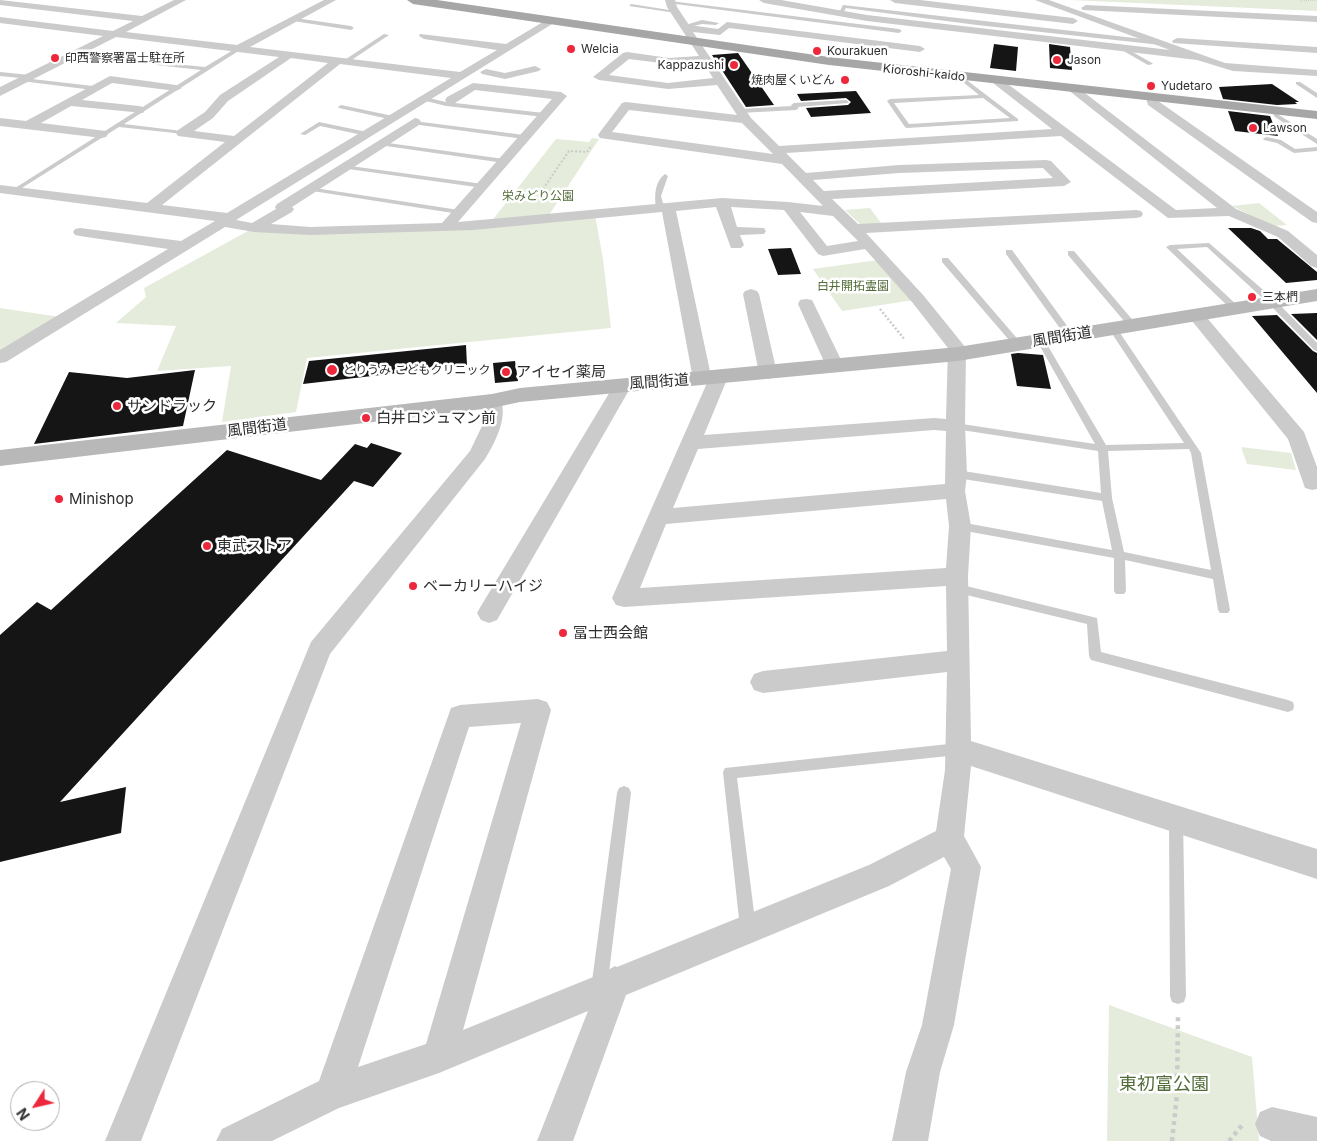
<!DOCTYPE html>
<meta charset="utf-8">
<style>
body{margin:0}
#map{position:relative;width:1317px;height:1141px;overflow:hidden;background:#fff;font-family:Inter,sans-serif}
canvas{display:block}
.north{position:absolute;left:10px;top:1081px;width:50px;height:50px;box-sizing:border-box;background:#fff;border:1px solid #ababab;border-radius:50%;rotate:235deg;font-size:14px;font-weight:700;line-height:20px;text-align:center;color:#2e2e2e}
.north::after{content:'';display:block;margin:auto;width:18px;height:22px;background:#ed283c;clip-path:polygon(50% 0,100% 100%,50% 72%,0 100%)}
</style>
<div id="map">
<canvas width="1317" height="1141"></canvas>
<div class="north">N</div>
</div>
<script>
const g = document.querySelector('canvas').getContext('2d');
g.lineJoin = 'round';
function fill(path, color) { g.fillStyle = color; g.fill(path, 'evenodd'); }
function trace(path, color, width, dash) { g.strokeStyle = color; g.lineWidth = width; g.lineCap = dash ? 'butt' : 'round'; g.setLineDash(dash || []); g.stroke(path); }
function write(font, color, halo, rows, align = 'center') {
  g.font = font + ' Inter,"Noto Sans JP",sans-serif'; g.lineWidth = 5; g.setLineDash([]); g.textBaseline = 'middle'; g.strokeStyle = halo; g.fillStyle = color; for (const [text, x, y, turn = 0] of rows) {
    g.save(); g.translate(x, y); g.rotate((+turn || 0) * Math.PI / 180); g.textAlign = isNaN(turn) ? turn : align; if (halo) g.strokeText(text, 0, 0); g.fillText(text, 0, 0); g.restore();
  }
}
fill(new Path2D(`
 M1070,0h247v11z
 M592,138l7,1 -50,76 -58,7 65,-83 33,3z
 M1259,203l28,22 -14,1 -41,-20z
 M870,208l11,15 -20,2 -16,-15z
 M595,215l8,44 8,69 -304,30 -11,54 -74,10 9,-56 -74,5 19,-45 -60,-3 30,-26 -2,-9 104,-57 61,3z
 M878,260l36,40 -72,11 -29,-42z
 M0,308l60,9 -60,37z
 M1241,447l50,6 5,17 -49,-6z
 M1109,1005l143,52 7,84h-152z`), '#e5ecdb');
fill(new Path2D(`
 M994,44l24,3 -2,24 -26,-3z
 M1049,44l21,3 2,23 -22,-2z
 M738,53l36,52 -28,2 -34,-52z
 M1272,84l27,18h-4l2,2 -20,1 -54,-6 -4,-12z
 M856,91l15,22 -60,4 -5,-9 42,-3 3,-3 -5,-4 -45,3 -4,-7z
 M1228,111l42,5 8,20 -43,-5z
 M1228,228h23l9,3 8,8h9l40,33v8l-31,3z
 M791,248l10,26 -23,1 -10,-26z
 M1317,313v27l-26,-26z
 M1277,315l36,36 4,2v40l-65,-77z
 M466,345l1,20 -164,19 6,-23z
 M1018,353l25,2 8,34 -34,-3 -6,-32z
 M515,361l3,20 -23,2 -2,-20z
 M195,370l-12,56 -149,18 35,-72 58,6z
 M371,443l31,10 -29,34 -19,-6 -294,321 66,-15 -5,46 -121,29v-227l37,-33 14,8 176,-160 94,30 34,-36 12,4z`), '#151515');
trace(new Path2D(`
 M1300,1l17,-1`), '#cbcbcb', 1, [1, 1]);
trace(new Path2D(`
 M534,202l35,-51 18,1 5,-7`), '#cbcbcb', 2, [2, 2]);
trace(new Path2D(`
 M880,309l25,31`), '#cbcbcb', 2.5, [2, 2]);
trace(new Path2D(`
 M1172,1141l5,-46 1,-81
 M1229,1141l14,-17`), '#cbcbcb', 4.5, [4, 4]);
fill(new Path2D(`
 M670,1l229,28 3,2 -3,2 -231,-30z
 M631,4l45,7 2,1 -2,1 -47,-7z
 M843,5l318,36 3,2 -3,2 -184,-20 -131,-17 -4,7h-4z
 M295,18l56,8 3,2 -3,2 -58,-9z
 M702,20l17,3 -3,2 -14,-1 -17,4 -3,-2z
 M384,34l5,1 -42,28h-4v-2z
 M1122,46l30,17 1,1 -5,1 -28,-16z
 M238,47l2,3 -116,74 58,7 3,2 -1,1 -65,-7 -102,64 -5,-1 189,-120 -45,-5 -2,-3 51,5z
 M0,72l30,3 3,2 -3,2 -30,-3z
 M960,75l58,44v2l-111,7 -2,-1 -18,-26 3,-2 89,-4 -21,-17zM983,98l27,20 -101,6 -15,-21z
 M23,78l70,8 3,2 -3,2 -72,-9z
 M1296,82h4l17,11v5l-21,-14z
 M424,97l22,5 98,11 3,2 -3,2 -98,-11 -24,-6v-2z
 M846,100l3,2 -1,1 -50,4 1,1 -3,2 -56,3 -3,-2 3,-2 52,-3 -1,-1 3,-2z
 M341,105l52,11 3,2 -3,2 -54,-12 -1,-1z
 M1274,109l5,6 38,24v5l-42,-27 -4,-6z
 M414,121l110,14 3,2 -3,2 -112,-15v-2z
 M319,122l48,10 3,2 -3,2 -47,-10 -15,9 -5,-1z
 M1266,137l15,3 14,9 22,-2v4l-23,2 -17,-10 -13,-3 -1,-1z
 M381,142l123,17 3,2 -3,2 -125,-18v-2z
 M343,165l140,19 3,2 -3,2 -142,-20v-2z
 M665,174l3,2 -7,20 3,11 -4,2 -4,-2c-2,-11 -1,-26 9,-33z
 M308,187l151,23 4,2 -4,2 -153,-24v-2z
 M1209,243l67,58 41,42v8l-3,-1 -44,-45 -63,-58 -30,2 62,58v4h-6l-67,-64 4,-2z
 M1006,250h6l61,84v4h-6l-61,-84z
 M1068,251h6l62,73v4h-6l-62,-73z
 M942,258h6l73,85v4h-6l-73,-85z
 M1113,326l3,1 85,126 29,157 -2,3h-8l-2,-3 -5,-31 -88,-19 1,31 -2,3h-8l-2,-3v-33l-154,-28 -5,-4 5,-4 152,28 -10,-49 -145,-23 -5,-4 5,-4 144,23 -3,-42 -143,-22 -5,-3 5,-3 140,21 -58,-103 4,-3 4,3 61,104 78,-2 -75,-114zM1189,449l2,4 20,117 -87,-18 -12,-54 -4,-47z
 M958,584l139,34 4,34 187,48 5,2 1,4 -1,4 -5,2 -197,-52 -2,-4 -2,-32 -133,-32 -2,-3 2,-3z
 M958,743l5,2 2,4 -2,4 -5,2 -221,23 19,150 -3,5 -5,3 -5,-3 -3,-5 -17,-156 2,-4z
 M624,786l5,2 2,5 -24,196 -2,6 -6,2 -6,-2 -2,-6 26,-196 2,-5z
 M1176,812l5,2 2,5 3,177 -2,6 -6,2 -6,-2 -2,-6 -1,-177 2,-5z`), '#cbcbcb');
fill(new Path2D(`
 M0,0l142,16 32,-16h12l-60,32 111,13 87,-45h12l-86,47 210,25 37,-22 -73,-11 -5,-3 1,-2 86,10 42,-25 4,-1 5,3 -321,199 16,3 24,-14 -1,-2 2,-3 138,-86 4,1 2,3 -2,3 -127,82 2,2 -2,3 -21,12 39,3 132,-4 110,-124 -77,-9 -20,13h-8l-2,-3 2,-3 26,-14 88,9 6,4 -109,126 264,-24 66,4 35,4 -41,-42 -182,-26 -2,-3 2,-3 22,-29 4,-1 111,13 -20,-30 -49,4 -69,-9 -6,-3 30,-24 4,-1 42,6 30,-2 -32,-49 -2,-7h10l2,7 12,18 29,4 9,-7 193,24 5,3 -5,3 -191,-24 -9,7 -27,-3 58,86 28,28 273,-17 -59,-46 -2,-2 2,-2h8l175,131 41,-2 -150,-119 2,-2h8l159,122 52,22 29,24v13l-6,-2 -33,-29 -49,-21 -61,2 -107,-82 -275,17 20,20 93,-8 147,-5 5,1 20,21 -7,4 -232,13 26,25 278,-14 5,1 2,3 -2,3 -5,1 -270,15 58,63 42,52 -1,78 2,48 -2,17 6,35 -3,50 3,165 346,108v30l-346,-113 -7,70 17,31 -27,158 -14,47 -12,69h-36l14,-69 16,-47 29,-156 -7,-12 -55,29 -263,109 -53,146h-36l51,-130 -149,62 -100,35 -67,33h-56l6,-12 97,-48 132,-373 9,-3 78,-6 9,3 4,8 -88,320 140,-57 12,-7 2,1 252,-102 67,-34 9,-61 2,-98 -184,21 -9,-3 -4,-8 4,-8 9,-3 184,-20 -1,-65 -322,21 -8,-2 -4,-7 95,-215h-11l-3,-4 -31,-167 -189,18 -163,5 -56,-3 -29,-5 -219,135 -6,1v-13l168,-101 -88,-13 -5,-1 -2,-3 2,-3 5,-1 101,13 34,-20 -215,-28v-8l147,18 78,-61 -47,-6 -2,-3 2,-3 27,-18 15,-17 59,-38 -163,-20 -116,59v-9l103,-51 -103,-13v-6l113,14 20,-10 -133,-16zM291,58l37,5 -94,73 -40,-5 19,-13 15,-17zM629,59l40,5 34,-2 10,16 -45,5 -59,-8zM340,64l111,14 -224,135 -65,-8zM629,110l113,13 31,31 -161,-22zM1043,168l10,10 -229,13 -11,-11 86,-7zM716,207l15,41h10l3,-3 -4,-10 24,-1 2,-3 -2,-3 -27,-1 -6,-20 53,3 34,44 5,2 42,-7 47,53 36,46 -2,71 -12,-1 -230,17 24,-58 -3,-4 -6,-2 -6,2 -2,3 -35,-165zM800,212l33,4 25,25 -31,5zM934,430l12,1 -1,53 -272,24 25,-59zM946,499l3,27 -3,42 -306,20 26,-64zM521,723l-95,321 -68,23 111,-340z
 M759,0h22l86,15 303,35 -135,-50h14l176,63 92,7v6l-84,-5 -36,-11 -330,-39 -103,-18z
 M890,0h30l153,18 5,3 -5,3 -178,-21z
 M1086,5l231,11v6l-234,-12 -2,-2z
 M1177,38l140,9v6l-144,-10 -1,-2z
 M535,66l6,3 -2,2 -34,8 -23,-5 -2,-2 6,-3 19,4z
 M110,76l66,9 6,3 -6,3 -64,-8 -30,17 57,6 4,1 2,3 -2,3 -72,-7 -30,17 65,8 2,3 -2,3 -4,1 -102,-12v-8l26,3z
 M1152,94l4,1 2,6 159,111v11l-5,-1 -164,-117 -2,-7z
 M751,289l6,2 2,3 18,79 -3,4 -6,2 -6,-2 -3,-4 -16,-79 2,-3z
 M806,299l6,1 2,4 30,62 -3,4 -6,2 -6,-2 -3,-4 -28,-62 2,-4z
 M1196,311l6,1 102,120 13,35v22l-5,1 -7,-2 -17,-49 -100,-123 2,-4z
 M623,379l6,2 3,4 -135,235 -8,3 -8,-3 -4,-7 4,-7 133,-221 3,-4z
 M492,395l7,2c11,17 -4,46 -14,62l-155,195 -189,487h-36l206,-499 159,-191 12,-25 1,-25 2,-4z
 M1272,1107l45,10v24h-46l-11,-5 -5,-12 5,-12z`), '#cbcbcb');
fill(new Path2D(`
 M1317,289v12l-359,60 -438,41 -28,6 -492,58v-16l492,-56 28,-6 438,-41z`), '#b8b8b8');
fill(new Path2D(`
 M407,0h30l392,57 488,54v8l-488,-54 -416,-61z`), '#a6a6a6');
for (const [x, y, r, color] of [
 [571,49,5,"#ed283c"],
 [817,51,5,"#ed283c"],
 [55,58,5,"#ed283c"],
 [1057,60,5,"#ed283c"],
 [734,65,5,"#ed283c"],
 [845,80,5,"#ed283c"],
 [1151,86,5,"#ed283c"],
 [1253,128,5,"#ed283c"],
 [1252,297,5,"#ed283c"],
 [332,370,6,"#ed283c"],
 [506,372,5,"#ed283c"],
 [117,406,5,"#ed283c"],
 [366,418,5,"#ed283c"],
 [59,499,5,"#ed283c"],
 [207,546,5,"#ed283c"],
 [413,586,5,"#ed283c"],
 [563,633,5,"#ed283c"]
]) { const dot = new Path2D(); dot.arc(x, y, r, 0, 2 * Math.PI); g.fillStyle = color; g.fill(dot); trace(dot, '#fff', 2); }
write('12px', '#2e2e2e', '#fff', [
 ["Welcia",581,49],
 ["Kourakuen",827,51],
 ["印西警察署冨士駐在所",65,58],
 ["Jason",1067,60],
 ["Kappazushi",724,65,"right"],
 ["焼肉屋くいどん",835,80,"right"],
 ["Yudetaro",1161,86],
 ["Lawson",1263,128],
 ["三本椚",1262,297],
 ["とりうみ こどもクリニック",343,370]
], 'left');
write('12px', '#2e2e2e', '#fff', [
 ["Kioroshi-kaido",924,73,6]
]);
write('12px', '#526c39', '#fff', [
 ["栄みどり公園",538,196],
 ["白井開拓霊園",853,286]
]);
write('15px', '#2e2e2e', '#fff', [
 ["風間街道",1062,337,-9],
 ["風間街道",659,382,-4],
 ["風間街道",257,428,-7]
]);
write('15px', '#2e2e2e', '#fff', [
 ["アイセイ薬局",516,372],
 ["サンドラック",127,406],
 ["白井ロジュマン前",376,418],
 ["Minishop",69,499],
 ["東武ストア",217,546],
 ["ベーカリーハイジ",423,586],
 ["冨士西会館",573,633]
], 'left');
write('18px', '#526c39', '#fff', [
 ["東初富公園",1164,1085]
]);
</script>
